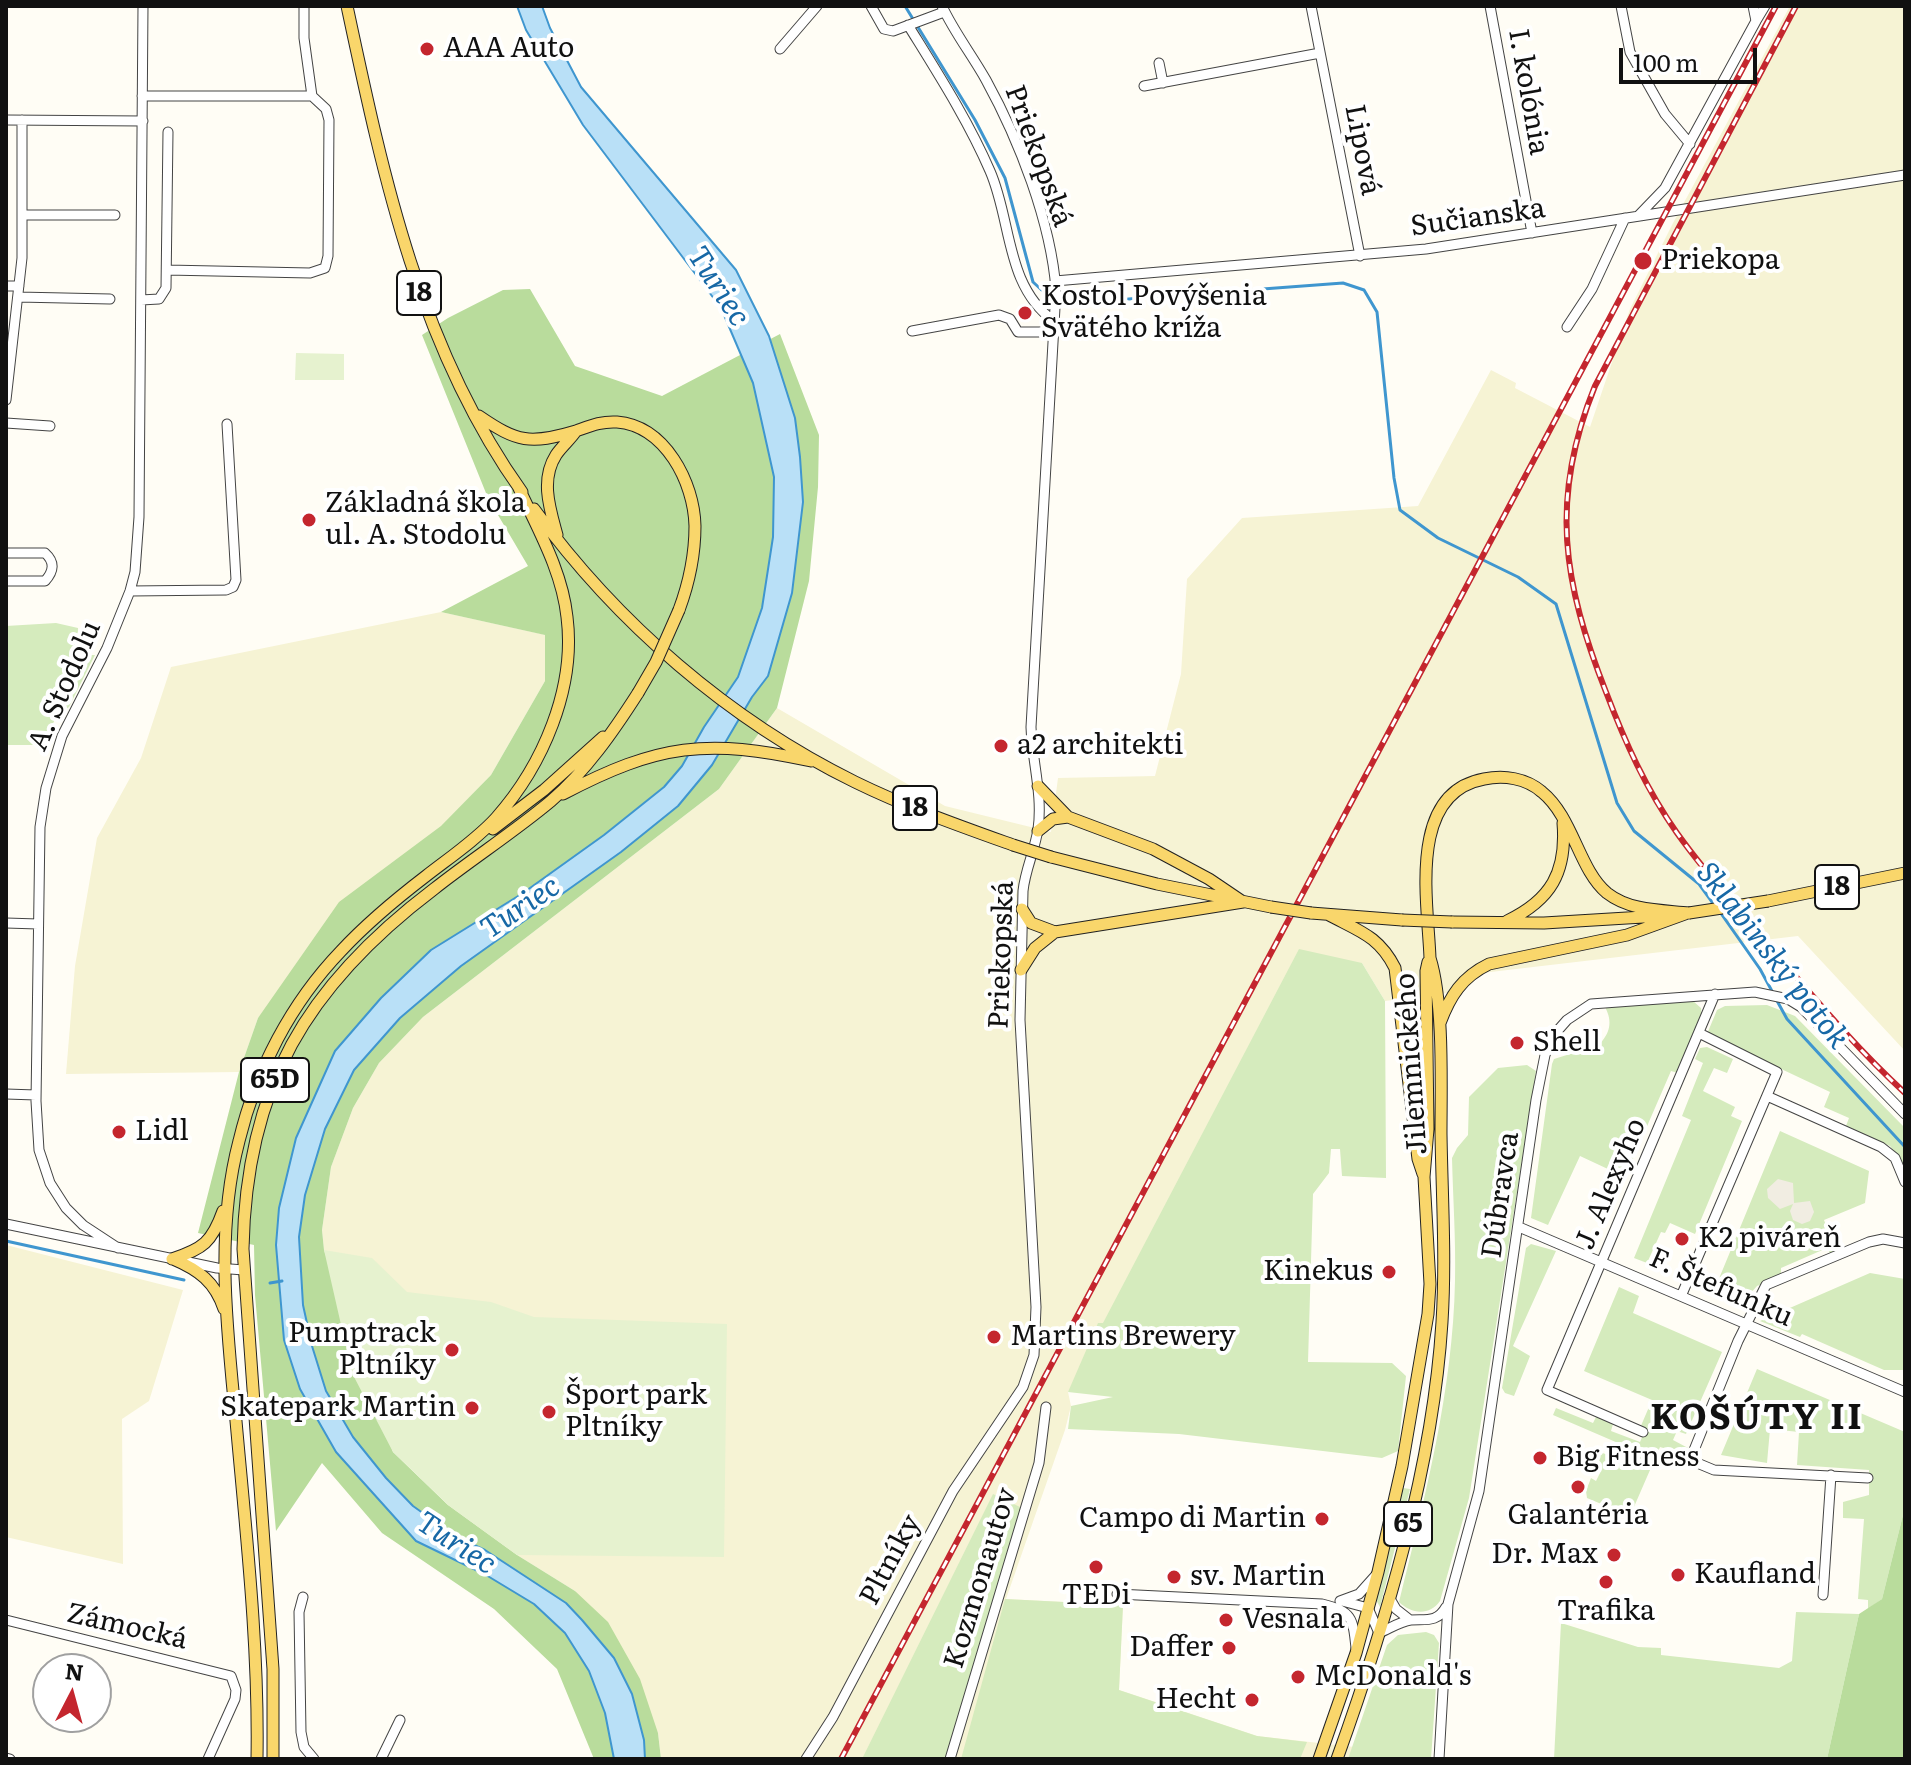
<!DOCTYPE html>
<meta charset="utf-8">
<style>
body{margin:0}
#map{position:relative;width:1911px;height:1765px;overflow:hidden;background:#fffdf5;font-family:Literata,serif}
canvas{display:block}
.frame{position:absolute;inset:0;border:8px solid #111;pointer-events:none}
.north{position:absolute;left:32px;top:1653px;width:80px;height:80px;box-sizing:border-box;background:#fff;border:2px solid #a0a0a0;border-radius:50%;rotate:6deg;font-size:22px;font-weight:700;line-height:32px;text-align:center;color:#111}
.north::after{content:'';display:block;margin:auto;width:28px;height:36px;background:#c4262e;clip-path:polygon(50% 0,100% 100%,50% 72%,0 100%)}
.scale{position:absolute;left:1619px;top:48px;width:138px;height:36px;box-sizing:border-box;border:4px solid #111;border-top:0;padding-left:10px;font-size:24px;line-height:28px;white-space:nowrap;color:#111;-webkit-text-stroke:6px #fff;paint-order:stroke}
</style>
<div id="map">
<canvas width="1911" height="1765"></canvas>
<div class="frame"></div>
<div class="north">N</div>
<div class="scale">100 m</div>
</div>
<script>
const g = document.querySelector('canvas').getContext('2d');
g.lineJoin = 'round';
function fill(path, color) { g.fillStyle = color; g.fill(path, 'evenodd'); }
function trace(path, color, width, dash) { g.strokeStyle = color; g.lineWidth = width; g.lineCap = dash ? 'butt' : 'round'; g.setLineDash(dash || []); g.stroke(path); }
function write(font, color, halo, rows, align = 'center') {
  g.font = font + ' Literata,serif'; g.lineWidth = 8; g.setLineDash([]); g.textBaseline = 'middle'; g.strokeStyle = halo; g.fillStyle = color; for (const [text, x, y, turn = 0] of rows) {
    g.save(); g.translate(x, y); g.rotate((+turn || 0) * Math.PI / 180); g.textAlign = isNaN(turn) ? turn : align; if (halo) g.strokeText(text, 0, 0); g.fillText(text, 0, 0); g.restore();
  }
}
fill(new Path2D(`
 M1790,6h115v1045l-107,-115 -316,37 -20,18 -77,10 -23,-38 -294,429 3,14 -6,24 -59,169 117,6 -4,85 138,46 115,13 9,10h-720l-3,-26 -83,-142 -58,-36 -69,-50 -124,-255 -2,-20 9,-63 22,-59 26,-45 44,-46 296,-228 58,-81 168,98 106,26 7,-54 97,-2 26,-102 6,-95 55,-61 176,-12 73,-136 25,13 -1,5 75,39 40,-118 43,-86z
 M441,612l105,23 -1,46 -54,94 -233,243 -19,54 -173,2 9,-108 22,-128 44,-80 30,-91z
 M6,1245l177,45 -34,111 -27,18 1,145 -117,-27z`), '#f6f3d4');
fill(new Path2D(`
 M56,623l22,5 -1,27h18l-26,52 -13,10 -13,28h-37v-119z
 M1299,949l63,14 23,38 1,177 -44,-2 -2,-27h-9l-2,24 -16,21 -5,168 84,1 14,13 -8,75 -16,7 -203,-24 -111,-5 3,-23 42,-9 -45,-5 30,-69h5z
 M1693,1001l8,7 1,10 -24,55 -7,-2 -46,106 -45,-21 -32,69 -17,-7 21,-154 2,-5 45,-14c11,-12 14,-23 6,-38z
 M1767,1005l28,11 110,112v39l-15,-21 -44,-20 3,-8 -25,-11 6,-15 -123,-58 10,-24 8,-4z
 M1707,1047l26,12 -6,14 -13,-5 -11,23 32,16 -4,9 11,5 -47,113 -25,-11 -5,10 -4,-1 -14,31 -13,-5 57,-138 -9,-4 21,-53 -8,-4 5,-11z
 M1527,1065l9,6 -67,427 -29,103c-10,15 -29,13 -41,1 26,-105 54,-212 56,-321 1,-40 -2,-82 -3,-123l5,-10 11,-13 1,-38 29,-29z
 M1780,1131l89,40 -4,32 -41,17 12,33 -5,2 -4,-7 -46,20v8l-24,10 -8,9 -31,-14z
 M1531,1244l25,7 -43,95 17,10 -16,40 -9,-3 -3,-5 24,-140z
 M1870,1273l35,6v91h-21l-82,-36 -2,3 -40,-16z
 M1619,1287l20,9 -6,17 89,39 -36,82 -9,-3 -4,9 15,8 -1,3 -10,1 -17,-5 -30,69 -43,-18 -1,-7 5,-13 5,3 4,-8 -7,-3 7,-18 13,5 5,-14 -65,-28 3,-7 37,15 3,-6 17,7 -2,7 29,11 6,-14h-6l12,-28 -68,-29z
 M1757,1369l148,63v75l-23,92 -14,10v-9l-10,-1 6,-80 -21,-1v-16l26,-7v-25l-72,-5 2,-33 -29,-3 -3,34 -46,-8z
 M1403,1488l7,1 -30,118 -4,-7z
 M993,1494l29,14 -75,251h-85z
 M1005,1599l118,6 -4,85 138,46 50,6 -7,17h-339z
 M1796,1612l63,2 -32,145h-273l7,-136 77,24 23,1v7l118,13 13,-7z
 M1426,1632l8,3 5,8 -8,116h-83l39,-114 11,-10z`), '#d5ebbd');
fill(new Path2D(`
 M530,289l45,77 87,30 118,-62 39,101 -1,52 -9,94 -32,127 -58,81 -296,228 -44,46 -26,45 -22,59 -9,63 2,20 69,202 55,53 69,50 58,36 33,31 32,57 18,54 3,26h-67l-37,-90 -63,-60 -112,-76 -60,-70 -46,68 -21,-236 -1,-50 -56,-12 41,-161 19,-54 81,-116 102,-76 50,-51 54,-94v-46l-104,-23 87,-46 -40,-68 -66,-163 26,-17 55,-28z
 M1905,1507v252h-78l32,-145 23,-15z`), '#b9dc9c');
fill(new Path2D(`
 M296,353l48,1v26h-49z
 M324,1250l48,8 35,34 84,10 43,15 193,7 -3,233 -207,-2 -69,-50 -55,-53 -41,-79z`), '#e6f2cf');
fill(new Path2D(`
 M1778,1179l15,4 1,20 16,-2 4,11 -4,9 -8,3 -9,-4 -3,-9 3,-7 -13,5 -12,-11 -1,-9z`), '#f1ede2');
const water = new Path2D(`
 M517,6h25l8,22 31,59 155,183 33,66 26,82 5,39 3,45 -11,91 -24,83 -16,21 -40,68 -34,41 -57,46 -160,114 -61,52 -46,52 -29,59 -20,66 -6,42 4,68 9,41 14,45 27,46 33,41 27,28 42,30 30,14 81,53 16,17 32,38 18,36 12,46 1,19h-31l-9,-46 -16,-42 -24,-38 -31,-29 -48,-29 -70,-34 -80,-89 -36,-63 -16,-49 -8,-95 3,-37 17,-70 39,-87 46,-53 50,-48 92,-57 81,-58 60,-48 18,-21 22,-39 34,-50 24,-69 11,-71 1,-60 -21,-94 -32,-75 -138,-183 -57,-95z`);
fill(water, '#b9e0f7');
trace(water, '#3f96cf', 2);
trace(new Path2D(`
 M905,6l70,114 30,58 28,104 13,12 6,2
 M1059,298l16,5 268,-20 21,7 13,22 17,166 6,32 38,28 80,39 38,27 61,199 17,28 65,53 16,22
 M1720,912l40,57 13,24
 M1776,999l11,20 118,128
 M6,1241l178,39
 M270,1283l12,-2`), '#3f96cf', 3);
const minor = new Path2D(`
 M304,6v32l8,58
 M871,6l13,23 9,2 51,-19
 M1311,6l49,250
 M1490,6l42,227
 M1621,6l9,46 35,62 25,30
 M1756,21l9,-15
 M908,25c29,47 60,95 82,146 22,50 15,115 64,150
 M780,49l37,-43
 M1159,63l4,20
 M1144,86l176,-33
 M142,96h170l14,13 3,11 -1,136 -3,12 -15,5 -143,-3
 M6,120l137,1
 M22,215h93
 M1638,216l27,-28 91,-167 -3,-15
 M1055,281l371,-32 479,-74
 M6,286h13
 M18,297l92,2
 M141,300l18,-1 7,-11 2,-156
 M1567,327l25,-38 33,-71
 M912,331l87,-16 11,4 8,13h35
 M6,400l16,-142v-138
 M6,423l44,3
 M6,553h39c10,9 9,18 0,28h-39
 M130,591l96,-1 7,-3 3,-7 -9,-156
 M6,923l32,1
 M6,1094l30,1
 M1767,1096l114,51 14,11 10,24
 M6,1224l211,44 27,2
 M1519,1227l386,165
 M118,1248l-35,-23 -17,-17 -16,-25 -11,-33 -3,-49 4,-274 6,-39 16,-52 45,-88 23,-57 5,-19 4,-55 4,-511
 M1682,1294l95,-222 -78,-39
 M1643,1432l-96,-42 168,-396
 M1868,1478l-154,-8 -24,-10 48,-119 28,-56 103,-43 14,-3 22,4
 M1117,1594l205,10c30,7 31,14 34,44
 M1823,1595l8,-120
 M303,1597l-4,15 2,120 3,15 10,12
 M1389,1597l7,12 14,11
 M1340,1601l19,-7 17,-19
 M1342,1601l26,7 11,25c10,-4 22,-12 32,-13 15,-1 26,3 35,-13
 M6,1620l225,56 5,14 -1,9 -27,60
 M6,1758l4,1
 M381,1759l19,-39
 M806,1759l27,-42 120,-226 70,-104 11,-32 2,-48 -16,-287 3,-129c2,-21 12,-41 15,-62 5,-34 -6,-68 -7,-102l25,-437c-5,-68 -37,-150 -70,-210 -14,-25 -32,-48 -44,-74
 M950,1759l89,-296 7,-56
 M1439,1759l9,-155 31,-113 57,-391 9,-45 7,-18 15,-17 24,-16 164,-12 33,7 13,8 104,107`);
const major = new Path2D(`
 M347,6c36,169 72,342 175,486
 M479,416c38,26 51,29 97,15 14,-5 25,-10 41,-9 48,4 77,60 78,104 0,29 -6,57 -16,84
 M534,509c83,114 195,211 321,273 51,25 105,44 158,63
 M557,535c-7,-26 -17,-55 -1,-80 6,-9 14,-15 20,-24
 M1038,786l30,31 85,32 56,30 34,23
 M563,794c95,-50 144,-56 248,-33
 M493,829l51,-39 59,-53
 M1038,831l15,-12 15,-2
 M1051,857l106,27 114,23
 M1768,901l137,-28
 M1022,909l9,14 24,9 188,-30
 M1311,913l91,7
 M1329,915c30,16 50,21 66,53l23,191 5,15
 M1507,921c44,-21 60,-49 56,-98
 M1452,922l92,1 116,-7
 M1021,970l14,-22 20,-16
 M1440,1023c10,-27 22,-46 49,-59l138,-29 58,-21
 M172,1259c31,-10 40,-17 51,-48
 M173,1259c26,11 42,23 51,50
 M257,1759c2,-112 -11,-226 -21,-338 -9,-92 -21,-189 3,-280 17,-71 52,-138 102,-190 26,-28 55,-52 85,-75 23,-18 50,-36 70,-58 47,-53 80,-130 71,-201 -5,-47 -30,-89 -49,-131
 M273,1759v-90l-30,-420c3,-162 63,-263 191,-360 38,-30 80,-57 117,-88 35,-30 62,-69 87,-108
 M1319,1759l37,-106 22,-81 24,-106 26,-152 2,-30 -6,-107 4,-48 -2,-158 2,-9
 M1337,1759c49,-136 96,-292 105,-437 4,-63 0,-125 -1,-188 0,-49 3,-131 -11,-176 -2,-56 -23,-165 54,-179 20,-4 42,-1 58,13 31,25 37,78 65,101 23,18 54,17 82,20`);
trace(minor, '#444', 11);
trace(major, '#222', 13);
trace(minor, '#fff', 9);
trace(major, '#f9d66b', 11);
const rail = new Path2D(`
 M1796,6l-201,380c-46,113 -32,197 11,306 19,50 40,97 71,141 29,41 64,79 96,117 43,50 84,99 132,143
 M841,1759l935,-1753`);
trace(rail, '#c4262e', 6);
trace(rail, '#fff', 3, [9]);
const majorBridge = new Path2D(`
 M638,693l18,-31 23,-52
 M1013,845l38,12
 M1271,907l40,6
 M1689,913l79,-12
 M1402,920l50,2`);
trace(majorBridge, '#222', 13, []);
trace(majorBridge, '#f9d66b', 11);
for (const [x, y, r, color] of [
 [427,49,8,"#c4262e"],
 [1643,261,10,"#c4262e"],
 [1025,313,8,"#c4262e"],
 [309,520,8,"#c4262e"],
 [1001,746,8,"#c4262e"],
 [1517,1043,8,"#c4262e"],
 [119,1132,8,"#c4262e"],
 [1682,1239,8,"#c4262e"],
 [1389,1272,8,"#c4262e"],
 [994,1337,8,"#c4262e"],
 [452,1350,8,"#c4262e"],
 [472,1408,8,"#c4262e"],
 [549,1412,8,"#c4262e"],
 [1540,1458,8,"#c4262e"],
 [1578,1487,8,"#c4262e"],
 [1322,1519,8,"#c4262e"],
 [1614,1555,8,"#c4262e"],
 [1096,1567,8,"#c4262e"],
 [1678,1575,8,"#c4262e"],
 [1174,1577,8,"#c4262e"],
 [1606,1582,8,"#c4262e"],
 [1226,1620,8,"#c4262e"],
 [1229,1648,8,"#c4262e"],
 [1298,1677,8,"#c4262e"],
 [1252,1700,8,"#c4262e"]
]) { const dot = new Path2D(); dot.arc(x, y, r, 0, 2 * Math.PI); g.fillStyle = color; g.fill(dot); trace(dot, '#fff', 3); }
for (const [x, y, w] of [
 [419,293,44],
 [915,808,44],
 [1837,887,44],
 [275,1080,68],
 [1408,1524,48]
]) { const box = new Path2D(); box.roundRect(x - w / 2, y - 22, w, 44, 6); g.fillStyle = '#fff'; g.fill(box); trace(box, '#111', 2); }
write('bold 26px', '#111', null, [
 ["18",419,293],
 ["18",915,808],
 ["18",1837,887],
 ["65D",275,1080],
 ["65",1408,1524]
]);
write('28px', '#111', '#fff', [
 ["AAA Auto",443,49],
 ["Priekopa",1661,261],
 ["Kostol Povýšenia",1041,297],
 ["Svätého kríža",1041,329],
 ["Základná škola",325,504],
 ["ul. A. Stodolu",325,536],
 ["a2 architekti",1017,746],
 ["Shell",1533,1043],
 ["Lidl",135,1132],
 ["K2 piváreň",1698,1239],
 ["Kinekus",1373,1272,"right"],
 ["Pumptrack",436,1334,"right"],
 ["Pltníky",436,1366,"right"],
 ["Martins Brewery",1010,1337],
 ["Šport park",565,1396],
 ["Pltníky",565,1428],
 ["Skatepark Martin",456,1408,"right"],
 ["Big Fitness",1556,1458],
 ["Galantéria",1578,1516,"center"],
 ["Campo di Martin",1306,1519,"right"],
 ["Dr. Max",1598,1555,"right"],
 ["Kaufland",1694,1575],
 ["sv. Martin",1190,1577],
 ["TEDi",1096,1596,"center"],
 ["Trafika",1606,1612,"center"],
 ["Vesnala",1242,1620],
 ["Daffer",1213,1648,"right"],
 ["McDonald's",1314,1677],
 ["Hecht",1236,1700,"right"]
], 'left');
write('28px', '#111', '#fff', [
 ["I. kolónia",1528,92,80],
 ["Lipová",1362,150,79],
 ["Priekopská",1038,156,70],
 ["Sučianska",1478,218,-8],
 ["A. Stodolu",65,686,-66],
 ["Priekopská",1002,955,-88],
 ["Jilemnického",1412,1064,-94],
 ["J. Alexyho",1611,1184,-67],
 ["Dúbravca",1501,1195,-82],
 ["F. Štefunku",1721,1288,24],
 ["Pltníky",891,1560,-62],
 ["Kozmonautov",981,1578,-73],
 ["Zámocká",127,1627,13]
]);
write('italic 30px', '#1768a6', '#fff', [
 ["Turiec",718,287,57],
 ["Turiec",521,908,-34],
 ["Sklabinský potok",1772,956,52],
 ["Turiec",456,1544,33]
]);
g.letterSpacing = '2px';
write('bold 36px', '#111', '#fff', [
 ["KOŠÚTY II",1757,1418]
]);
g.letterSpacing = '0px';
</script>
